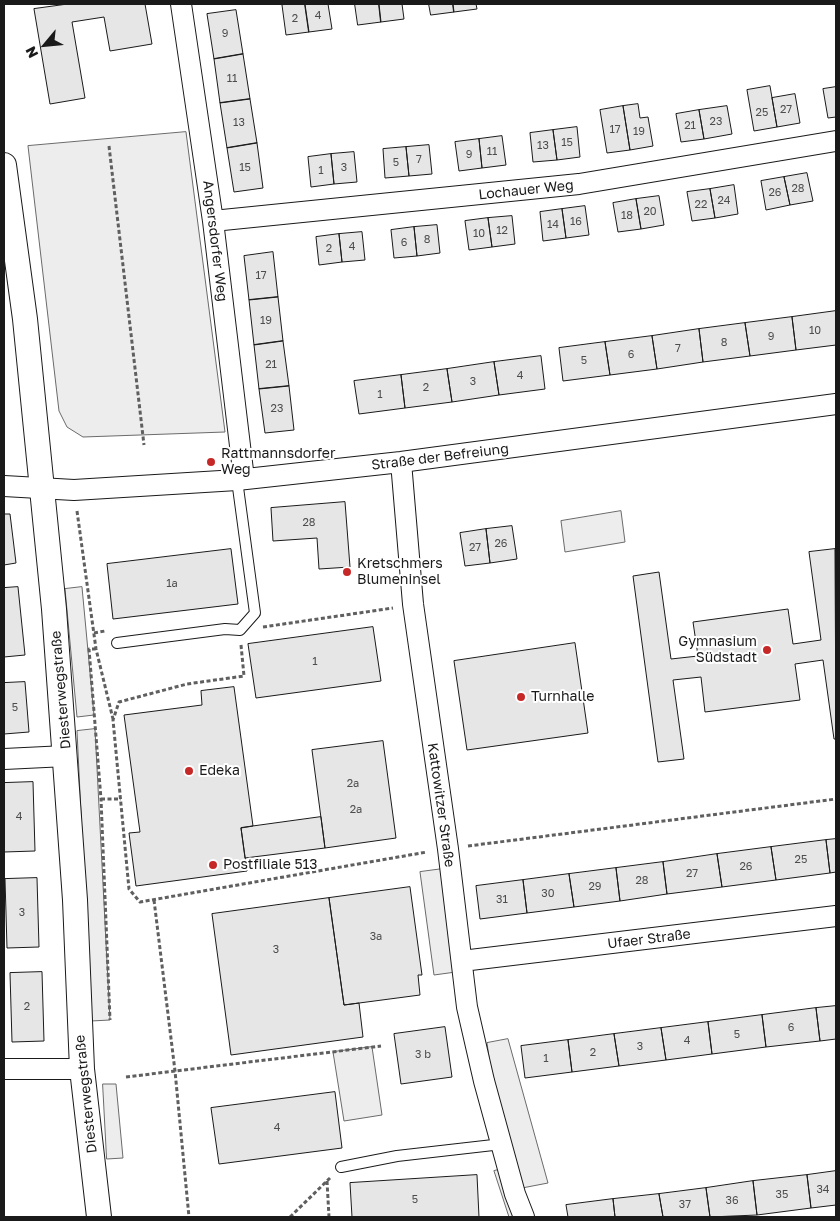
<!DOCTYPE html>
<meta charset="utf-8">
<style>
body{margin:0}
#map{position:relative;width:840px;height:1221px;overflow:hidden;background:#fff;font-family:"Golos Text",sans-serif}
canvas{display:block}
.frame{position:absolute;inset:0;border:5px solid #1a1a1a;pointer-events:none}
.north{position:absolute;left:20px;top:20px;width:50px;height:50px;-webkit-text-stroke:4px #fff;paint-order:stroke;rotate:242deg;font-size:14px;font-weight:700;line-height:20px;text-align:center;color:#1a1a1a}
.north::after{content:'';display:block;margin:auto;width:18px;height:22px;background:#1a1a1a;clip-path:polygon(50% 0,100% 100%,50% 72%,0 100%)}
</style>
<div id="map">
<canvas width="840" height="1221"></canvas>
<div class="frame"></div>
<div class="north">N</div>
</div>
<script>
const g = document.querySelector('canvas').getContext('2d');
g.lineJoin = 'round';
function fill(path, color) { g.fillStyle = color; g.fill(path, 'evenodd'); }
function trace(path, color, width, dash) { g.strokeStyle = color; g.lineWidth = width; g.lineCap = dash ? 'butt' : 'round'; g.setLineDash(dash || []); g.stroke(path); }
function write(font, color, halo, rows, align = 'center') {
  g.font = font + ' "Golos Text",sans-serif'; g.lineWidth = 4; g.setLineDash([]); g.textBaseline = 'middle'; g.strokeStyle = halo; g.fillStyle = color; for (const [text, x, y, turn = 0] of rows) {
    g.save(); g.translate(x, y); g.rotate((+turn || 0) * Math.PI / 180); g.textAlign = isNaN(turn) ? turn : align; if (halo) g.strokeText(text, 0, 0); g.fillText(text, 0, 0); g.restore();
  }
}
const built = new Path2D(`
 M186,132l39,300 -142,5 -16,-10 -8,-16 -31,-265z
 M621,511l4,31 -60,10 -4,-31z
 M82,587l12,128 -17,2 -12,-128z
 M95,729l15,291 -19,1 -14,-290z
 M450,868l13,103 -29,4 -14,-103z
 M508,1039l40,144 -26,5 -31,-116 -4,-29z
 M372,1047l10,68 -38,6 -11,-69z
 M103,1084h13l7,74 -16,1z
 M502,1169l15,48h-8l-15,-46z`);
fill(built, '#ededed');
trace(built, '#6a6a6a', 1);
const building = new Path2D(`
 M68,4h77l7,40 -42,7 -6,-34 -32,5 13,76 -35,6 -16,-95z
 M305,4l4,28 -23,3 -4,-30z
 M305,4h23l4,25 -23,3z
 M355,4h24l2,18 -23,3z
 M379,4h23l2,15 -23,3z
 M429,4h24l1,8 -23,3z
 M453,4h23l1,5 -23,3z
 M236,10l7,44 -29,5 -7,-45z
 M243,54l7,45 -30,4 -6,-44z
 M770,86l7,41 -23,4 -7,-41z
 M836,87v30l-8,1 -5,-29z
 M795,94l5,29 -23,4 -5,-29z
 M250,99l7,44 -30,5 -7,-45z
 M638,104l2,14 8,-1 5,29 -23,4 -7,-44z
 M623,106l7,44 -23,3 -7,-43z
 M727,106l5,28 -28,5 -5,-29z
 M699,110l5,29 -23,3 -5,-28z
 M577,127l3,30 -23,3 -4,-30z
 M553,130l4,30 -24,2 -3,-29z
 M502,136l4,29 -24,3 -3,-29z
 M479,139l3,29 -23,3 -4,-29z
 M257,143l6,45 -29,4 -7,-44z
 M429,145l3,29 -23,2 -3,-29z
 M406,147l3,29 -24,2 -2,-29z
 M354,152l3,30 -23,2 -3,-30z
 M331,154l3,30 -23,3 -3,-30z
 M807,173l6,28 -23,4 -6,-28z
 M784,177l6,28 -24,5 -5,-29z
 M734,185l4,29 -23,4 -5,-29z
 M710,189l5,29 -23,3 -5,-29z
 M659,196l5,29 -23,4 -5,-30z
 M636,199l5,30 -23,3 -5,-29z
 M585,206l4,29 -23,3 -4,-29z
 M562,209l4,29 -23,3 -3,-29z
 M512,216l3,28 -23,3 -4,-29z
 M488,218l4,29 -23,3 -4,-29z
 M437,225l3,28 -23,3 -3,-29z
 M414,227l3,29 -23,2 -3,-28z
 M362,232l3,28 -23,2 -3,-28z
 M339,234l3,28 -23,3 -3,-28z
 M273,252l5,45 -29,3 -5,-44z
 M278,297l5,44 -29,4 -5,-45z
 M836,311v34l-40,5 -4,-33z
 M792,317l4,33 -46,6 -5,-33z
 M745,323l5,33 -47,6 -4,-33z
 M699,329l4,33 -46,7 -5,-33z
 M652,336l5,33 -47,6 -5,-33z
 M283,341l6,45 -30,3 -5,-44z
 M605,342l5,33 -47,6 -4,-33z
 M541,356l4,33 -46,6 -5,-33z
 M494,362l5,33 -47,7 -5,-33z
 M447,369l5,33 -47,6 -4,-33z
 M401,375l4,33 -46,6 -5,-33z
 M289,386l5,44 -29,3 -6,-44z
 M345,502l5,65 -31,2 -2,-31 -44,3 -2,-33z
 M4,514h6l6,49 -12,2z
 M512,526l5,33 -27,4 -4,-34z
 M486,529l4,34 -25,3 -5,-33z
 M231,549l7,55 -125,15 -6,-55z
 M835,549l1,190h-2l-11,-79 -28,4 5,36 -95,12 -4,-35 -28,3 11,79 -26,3 -25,-186 26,-4 12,87 27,-3 -5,-34 95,-13 5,35 28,-4 -12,-88z
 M18,587l7,68 -21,2v-69z
 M373,627l8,54 -125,17 -8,-54z
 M575,643l13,90 -121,17 -13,-89z
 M25,682l4,50 -25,2v-51z
 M234,687l19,139 -12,2 6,43 -111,15 -7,-53 11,-1 -16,-117 78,-10 -1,-14z
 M383,741l13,97 -71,10 -13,-98z
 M33,782l2,69 -31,1v-69z
 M321,817l4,31 -80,10 -4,-30z
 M836,839v33l-6,1 -4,-33z
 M826,840l4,33 -54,7 -5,-33z
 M771,847l5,33 -54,7 -5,-33z
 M717,854l5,33 -55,7 -4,-32z
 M663,862l4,32 -47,7 -4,-33z
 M616,868l4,33 -46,6 -5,-33z
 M569,874l5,33 -47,6 -4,-33z
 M37,878l2,69 -32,1 -2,-69z
 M523,880l4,33 -47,6 -4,-33z
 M410,887l12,88h-4l2,20 -76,10 -15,-107z
 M329,898l15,107 15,-2 4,34 -132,18 -19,-141z
 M42,972l2,69 -32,1 -2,-69z
 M836,1006v33l-16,2 -4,-33z
 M816,1008l4,33 -54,6 -4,-32z
 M762,1015l4,32 -54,7 -4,-32z
 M708,1022l4,32 -46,6 -5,-32z
 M445,1027l7,50 -51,7 -7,-50z
 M661,1028l5,32 -47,6 -5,-32z
 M614,1034l5,32 -47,6 -4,-32z
 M568,1040l4,32 -47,6 -4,-32z
 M335,1092l7,56 -123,16 -8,-56z
 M836,1171v34l-25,3 -4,-33z
 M477,1175l2,42h-127l-2,-34z
 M807,1175l4,33 -54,7 -4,-34z
 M753,1181l4,34 -47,2 -4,-29z
 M706,1188l4,29h-47l-4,-23z
 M659,1194l4,23h-48l-2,-18z
 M613,1199l2,18h-47l-2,-12z`);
fill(building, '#e6e6e6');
trace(building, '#1a1a1a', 1);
const service = new Path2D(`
 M117,643l108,-14 15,1 15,-17 -18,-133
 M341,1167l56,-11 105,-12`);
const minor = new Path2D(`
 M181,4l32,217 31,258
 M213,221l366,-37 257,-43
 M401,462l12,142 35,245 19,158 17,74 31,113 9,23
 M4,486l70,4 163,-10 164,-18 435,-58
 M4,759l62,-3
 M462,961l374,-45
 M4,1069h78`);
const tertiary = new Path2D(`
 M4,165l21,154 29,290 21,291 7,169 17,148`);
trace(service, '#1a1a1a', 12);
trace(minor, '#1a1a1a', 22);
trace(tertiary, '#1a1a1a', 26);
trace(new Path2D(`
 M109,146l35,299
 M77,511l19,138 17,70
 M263,627l130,-19
 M94,633l11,-2
 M241,645l3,31 -57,8 -68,18 -6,18 16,169 11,13 287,-50
 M96,649h-7l12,150 9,221
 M101,799h20
 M468,846l368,-47
 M154,900l21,171 14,146
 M126,1077l255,-31
 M327,1181l2,36
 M290,1217l40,-39`), '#5f5f5f', 3, [4, 2.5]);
trace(service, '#fff', 10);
trace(minor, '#fff', 20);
trace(tertiary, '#fff', 24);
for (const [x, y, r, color] of [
 [211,462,5,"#c62828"],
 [347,572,5,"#c62828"],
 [767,650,5,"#c62828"],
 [521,697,5,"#c62828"],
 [189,771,5,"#c62828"],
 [213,865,5,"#c62828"]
]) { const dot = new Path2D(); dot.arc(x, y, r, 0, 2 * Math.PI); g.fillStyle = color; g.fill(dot); trace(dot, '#fff', 2); }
write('11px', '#4d4d4d', null, [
 ["4",318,16],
 ["2",295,19],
 ["9",225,34],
 ["11",232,79],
 ["27",786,110],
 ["25",762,113],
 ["23",716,122],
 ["13",239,123],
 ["21",690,126],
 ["17",615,130],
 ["19",639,132],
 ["15",567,143],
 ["13",543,146],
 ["11",492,152],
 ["9",469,155],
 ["7",419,160],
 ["5",396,163],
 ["15",245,168],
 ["3",344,168],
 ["1",321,171],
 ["28",798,189],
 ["26",775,193],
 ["24",724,201],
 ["22",701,205],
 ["20",650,212],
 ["18",627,216],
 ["16",576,222],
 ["14",553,225],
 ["12",502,231],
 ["10",479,234],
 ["8",427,240],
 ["6",404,243],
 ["4",352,247],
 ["2",329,249],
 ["17",261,276],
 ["19",266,321],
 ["10",815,331],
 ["9",771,337],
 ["8",724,343],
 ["7",678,349],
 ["6",631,355],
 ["5",584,361],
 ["21",271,365],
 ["4",520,376],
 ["3",473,382],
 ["2",426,388],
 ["1",380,395],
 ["23",277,409],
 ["28",309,523],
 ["26",501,544],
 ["27",475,548],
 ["1a",172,584],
 ["1",315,662],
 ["5",15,708],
 ["2a",353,784],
 ["2a",356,810],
 ["4",19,817],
 ["25",801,860],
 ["26",746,867],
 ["27",692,874],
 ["28",642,881],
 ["29",595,887],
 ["30",548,894],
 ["31",502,900],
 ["3",22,913],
 ["3a",376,937],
 ["3",276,950],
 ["2",27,1007],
 ["6",791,1028],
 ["5",737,1035],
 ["4",687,1041],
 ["3",640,1047],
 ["2",593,1053],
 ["3 b",423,1055],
 ["1",546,1059],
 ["4",277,1128],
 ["34",823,1190],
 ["35",782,1195],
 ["5",415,1200],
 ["36",732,1201],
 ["37",685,1205]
]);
write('14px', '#1a1a1a', '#fff', [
 ["Lochauer Weg",526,190,-6],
 ["Angersdorfer Weg",215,241,83],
 ["Straße der Befreiung",440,457,-7],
 ["Diesterwegstraße",61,690,-95],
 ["Kattowitzer Straße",441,805,82],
 ["Ufaer Straße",649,939,-7],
 ["Diesterwegstraße",86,1094,-96]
]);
write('14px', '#1a1a1a', '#fff', [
 ["Rattmannsdorfer",221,454],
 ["Weg",221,470],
 ["Kretschmers",357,564],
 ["Blumeninsel",357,580],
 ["Gymnasium",757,642,"right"],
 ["Südstadt",757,658,"right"],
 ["Turnhalle",531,697],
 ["Edeka",199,771],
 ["Postfiliale 513",223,865]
], 'left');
</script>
